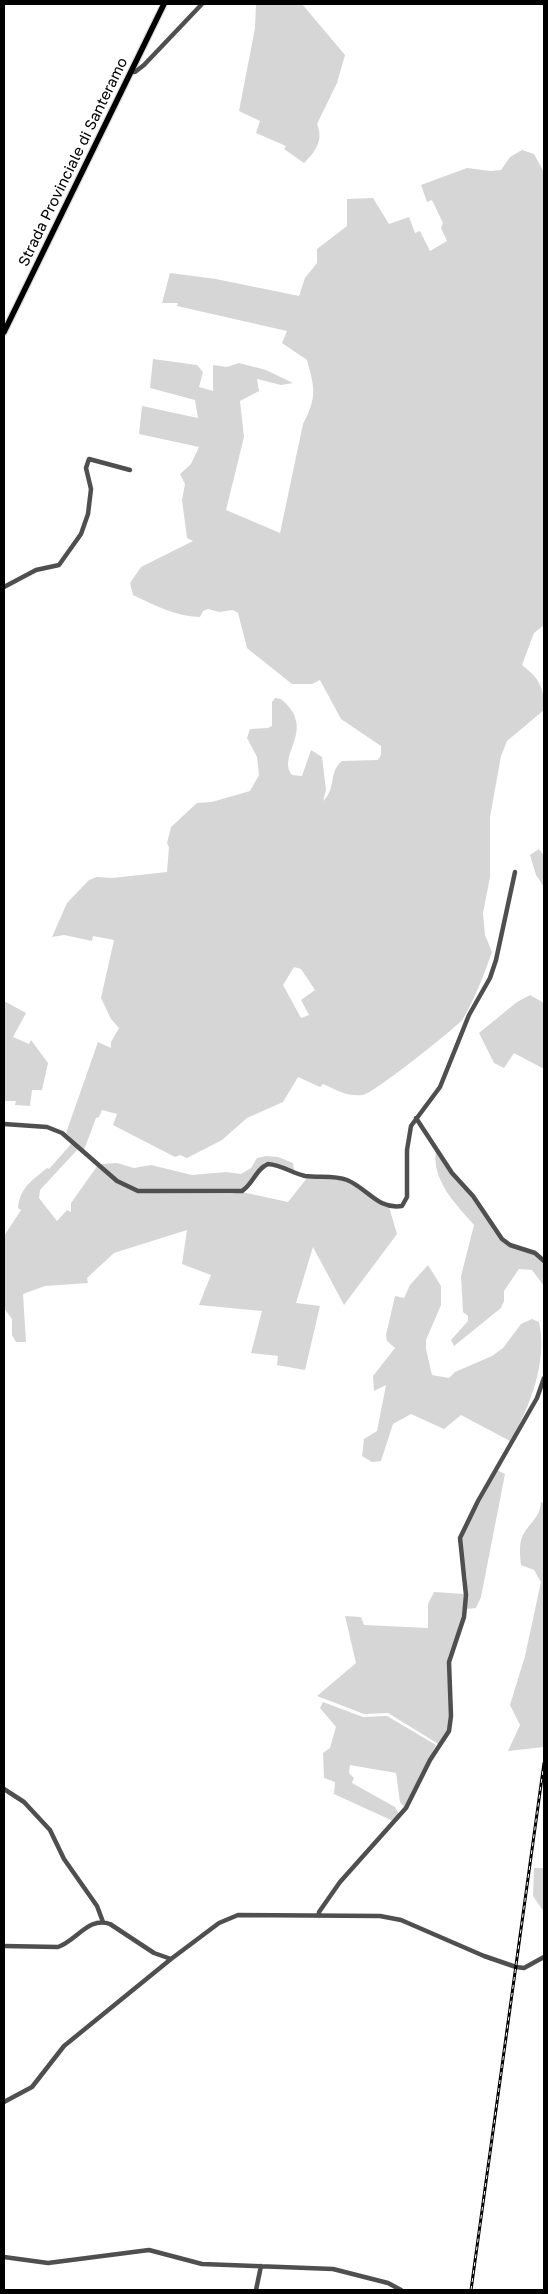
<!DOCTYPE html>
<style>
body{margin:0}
#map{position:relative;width:548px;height:2294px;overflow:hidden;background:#fff;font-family:"Golos Text",sans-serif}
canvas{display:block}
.frame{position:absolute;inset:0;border:5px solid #000;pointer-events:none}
</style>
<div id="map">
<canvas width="548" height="2294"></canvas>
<div class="frame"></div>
</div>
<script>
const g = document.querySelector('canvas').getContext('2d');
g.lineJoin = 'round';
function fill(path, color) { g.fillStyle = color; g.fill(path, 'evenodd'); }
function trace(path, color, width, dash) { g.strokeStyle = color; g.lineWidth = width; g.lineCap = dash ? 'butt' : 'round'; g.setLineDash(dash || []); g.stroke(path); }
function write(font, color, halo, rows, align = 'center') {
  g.font = font + ' "Golos Text",sans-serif'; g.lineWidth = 4; g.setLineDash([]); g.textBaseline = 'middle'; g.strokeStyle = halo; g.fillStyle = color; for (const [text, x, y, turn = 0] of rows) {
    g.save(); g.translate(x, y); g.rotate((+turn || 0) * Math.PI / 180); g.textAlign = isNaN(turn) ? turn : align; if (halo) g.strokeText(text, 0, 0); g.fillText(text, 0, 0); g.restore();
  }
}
fill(new Path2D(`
 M256,4h46l43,51 -8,28 -20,41c7,17 -2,28 -13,39l-20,-14 2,-3 -30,-13 4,-12 -21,-10 16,-83z
 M522,150l12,4 10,18v453l-10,8 -12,32c18,14 22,22 22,45l-37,31 -6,15 -11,61v60l-7,36 2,22 7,17c-8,23 -17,46 -29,67 -5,7 -90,75 -100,76 -16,2 -26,-5 -40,-11l-3,3 -22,-10 -15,25 -36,16 -25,22 -35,18 -7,-3 -5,2 -62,-32 4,-11 -15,-4 -3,7 -3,1 -12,32 -18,-17 32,-91 13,6v-6l8,-14 -8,-9 -10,-21 13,-58 -21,-4 -1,5 -28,-6 -12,2 15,-34 22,-23 8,-3 15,1 55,-6 2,-25 -2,-4 4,-16 26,-24 15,-1 38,-11 9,-16 -2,-18 -10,-19 3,-9 18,-1 4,-2v-24l3,-4 6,1c37,31 -5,55 11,76l10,1 9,-26 11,7 4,33 -3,11c14,-13 5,-29 19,-40l36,-1 3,-5v-9l-40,-27 -21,-39 -8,4h-20l-39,-31 -6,-5 -9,-35 -5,-3 -14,2 -11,-3 -5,2 -3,6c-25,-1 -44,-11 -67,-22l-3,-12 11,-16 52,-26 -6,-3 -5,-38 3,-16 -5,-10 11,-10 8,-17 -60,-13 3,-28 56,12 -3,-18 -45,-12 3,-29 44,6 6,7 -4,15 14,4v-26l14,2 12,-4 27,7 27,13 -12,2 -24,-6 2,12 -19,10 4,36 -18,73 54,23 23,-109c14,-27 12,-35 4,-64l-25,-17 5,-12 -110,-25 1,-3h-16l8,-30 46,6 83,17 6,-18 12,-15v-14l30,-23v-27l26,-1 16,26 20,-7 6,16 5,-2 10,20 17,-10 -6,-13 2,-5 -11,-23 -5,2 -6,-17 46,-17 24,3 10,-1 9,-13zM294,967l7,2 14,21 -14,10 8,15 -8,3 -18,-33z
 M539,849l5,7v31l-8,-12 -6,-20z
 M530,995l14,8v66l-30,-16 -10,15 -10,-5 -15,-30 38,-31z
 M4,1001l22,12 -13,24 16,7 2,-4 17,23 -6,27h-10l-2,16 -15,-1 1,-4h-12z
 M72,1143l6,6 -38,41 -1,8 18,23 10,-11 4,2v-9l27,-38 14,12 34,16 85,1 11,-2 46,10 19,-24 38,2 44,27 8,27 -53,71 -31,-58 -17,56 24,3 -15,64 -28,-5 1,-9 -27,-3 11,-42 -63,-6 12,-30 -29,-11 5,-34 -73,23 -27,25 1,5 -43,3 -22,8 3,48h-10l-4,-7v-16l-8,-11v-72l17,-26 -3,-2c2,-21 14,-27 29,-40l2,1z
 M436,1149l41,54 28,40 31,11 8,8v24l-12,-16 -13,-1 -15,22v10l-3,7 -47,38 -3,-6 17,-19v-5l-5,-4 -2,-36 13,-51c-19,-22 -43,-45 -38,-76z
 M266,1156l12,1 15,6 1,7 -11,-5 -18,-2 -24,27 -104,-1 -15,-6 -21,-19 16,-1 17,5 17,-3 41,10 34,-3 15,2 10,-6 6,-10z
 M428,1265l13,21v19l-15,35v9l6,26 17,3 6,-6 37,-16 11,-8 18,-24 11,-5 7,3c9,38 -9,86 -29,119l-49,-26 -17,14 -33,-15 -18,10 -12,37 -9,1 -10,-6 2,-17 13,-8 9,-46 -12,6 -1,-15 22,-28 -8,-7 -1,-6 9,-39 9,2 6,-13z
 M497,1470l8,4 -24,123 -5,11 -10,1 1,-30 -6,-40z
 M541,1502l3,1v244l-36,4 12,-26 -10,-20 15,-49 16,-74 -7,-12 -13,-5c-1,-9 -2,-20 1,-28 6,-13 18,-19 19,-35z
 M434,1592l31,2 -4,28 -13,35 2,70 -10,18 -52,-32 -24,1 -47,-18 39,-33 -11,-47 16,1 3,8 64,3v-24z
 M323,1702l40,15 24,-1 49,29 -32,62 -4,-5 -4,-29 -46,-8 -1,8 5,5 -2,5 43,24 4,7 -6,7 -59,-27 1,-12 -11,-4 -1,-25 7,-5 6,-21 -16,-19z
 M534,1868h10v44l-11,-16z`), '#d6d6d6');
const major = new Path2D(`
 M4,332l160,-328`);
trace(major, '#dbdbdb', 8);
trace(new Path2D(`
 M131,71l4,1 9,-7 58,-61
 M4,587l32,-17 23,-5 22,-31 7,-20 3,-25 -5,-21 3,-9 41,11
 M416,1118l36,55 21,23 29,43 8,6 25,8 9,8
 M4,1124l43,3 15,6 55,48 21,10h104c11,-7 14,-22 26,-27 14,1 24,9 37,12 14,2 29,-1 42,4 20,8 31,30 55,26l5,-9v-47l4,-24 29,-39 29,-72 21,-37 6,-18 19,-88
 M4,1789l20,13 26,28 14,29 33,47 6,16
 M319,1916v-4l21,-30 66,-74 24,-48 19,-29 2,-15 -2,-54 15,-45 2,-22 -6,-57 18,-37 59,-103 7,-20
 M4,1946l54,1c19,-7 31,-31 52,-23l44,29 17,6 48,-36 19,-8 142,1 21,4 83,36 32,11 8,1 20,-11
 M4,2102l28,-15 32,-41 107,-87
 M4,2257l44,6 101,-13 53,14 131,5 55,14 13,7
 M256,2290l5,-24`), '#4f4f4f', 4.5);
trace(major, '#000', 5.5);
const rail = new Path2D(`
 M471,2290l73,-527`);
trace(rail, '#000', 3);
trace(rail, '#fff', 1, [4]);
write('15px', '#000', '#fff', [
 ["Strada Provinciale di Santeramo",73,162,-64]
]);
</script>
